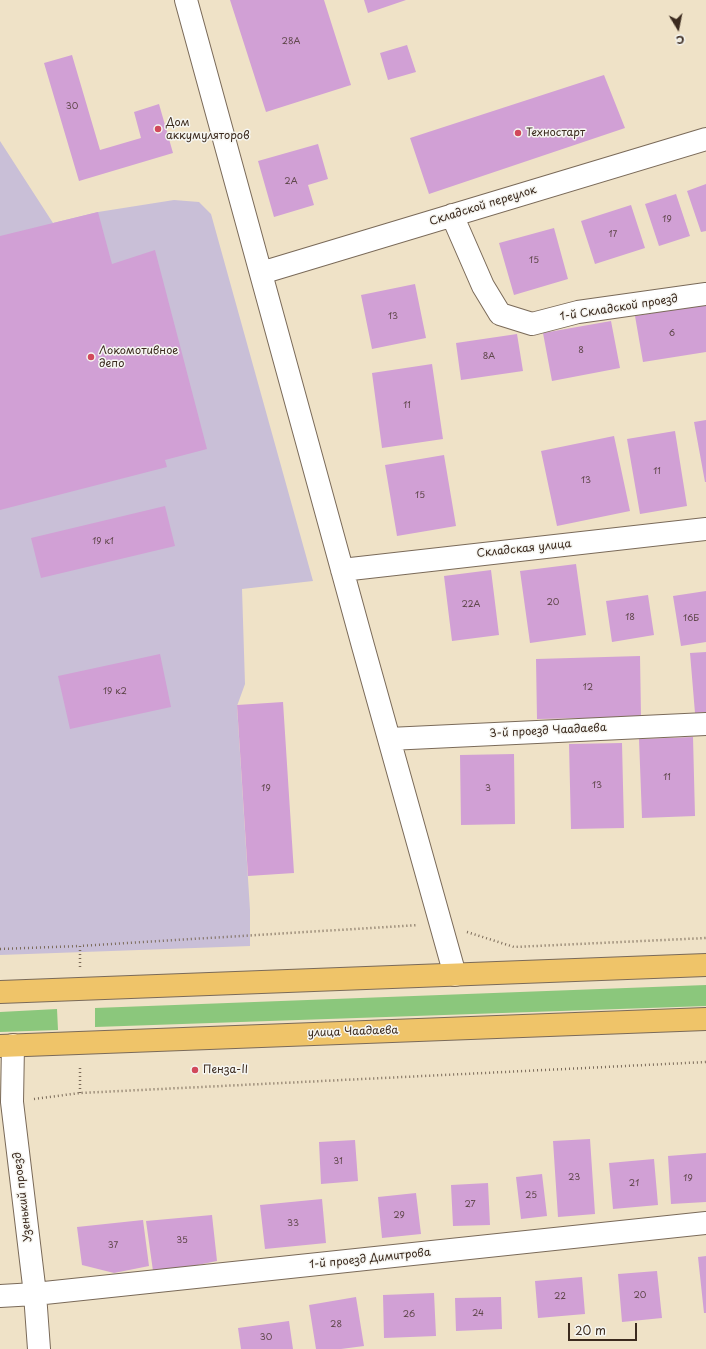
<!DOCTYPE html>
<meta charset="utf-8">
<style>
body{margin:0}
#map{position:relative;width:706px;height:1349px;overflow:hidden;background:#efe2c7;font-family:"Playpen Sans",sans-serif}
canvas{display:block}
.north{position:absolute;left:658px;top:8px;width:40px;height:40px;-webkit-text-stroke:3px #f6f6f2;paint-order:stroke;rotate:170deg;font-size:11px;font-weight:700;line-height:16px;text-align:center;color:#3b2a1e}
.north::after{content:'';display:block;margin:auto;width:14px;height:18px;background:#3b2a1e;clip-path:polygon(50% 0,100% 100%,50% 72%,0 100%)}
.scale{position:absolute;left:568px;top:1323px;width:69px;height:18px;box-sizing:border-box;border:2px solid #3b2a1e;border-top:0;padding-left:5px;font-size:12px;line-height:14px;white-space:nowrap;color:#3b2a1e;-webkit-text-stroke:3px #f6f6f2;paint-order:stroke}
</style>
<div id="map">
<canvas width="706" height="1349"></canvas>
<div class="north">С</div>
<div class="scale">20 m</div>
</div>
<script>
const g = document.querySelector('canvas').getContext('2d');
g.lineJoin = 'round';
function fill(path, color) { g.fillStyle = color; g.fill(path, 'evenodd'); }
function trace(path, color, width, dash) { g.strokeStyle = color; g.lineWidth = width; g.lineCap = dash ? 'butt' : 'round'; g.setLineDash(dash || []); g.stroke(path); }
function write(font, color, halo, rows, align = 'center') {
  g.font = font + ' "Playpen Sans",sans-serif'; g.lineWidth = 3; g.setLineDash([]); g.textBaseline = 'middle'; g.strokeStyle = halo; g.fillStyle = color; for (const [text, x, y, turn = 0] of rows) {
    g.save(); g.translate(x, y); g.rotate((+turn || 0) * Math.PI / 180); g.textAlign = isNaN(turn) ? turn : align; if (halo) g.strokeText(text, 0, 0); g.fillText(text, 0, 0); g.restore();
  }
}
fill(new Path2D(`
 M0,141l53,82 45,-11 76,-12 25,2 12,12 102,367 -71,8 3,95 -8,22 13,204v36l-250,9z`), '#c9bfd7');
fill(new Path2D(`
 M706,985v21l-611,21v-19z
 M57,1009l1,21 -58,2v-20z`), '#8bc77c');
fill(new Path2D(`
 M230,0h94l27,85 -85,27z
 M364,0h42l-38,13z
 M407,45l9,27 -28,8 -8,-27z
 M72,55l28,95 41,-12 -7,-26 25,-8 14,49 -94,28 -35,-118z
 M604,75l21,53 -196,66 -19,-56z
 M318,144l10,35 -20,6 6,20 -40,12 -16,-56z
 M706,184v47l-5,1 -14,-41z
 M676,194l14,42 -31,10 -14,-42z
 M631,205l14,43 -50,16 -14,-43z
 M98,212l14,52 43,-14 52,199 -42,11 2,7 -167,43v-274z
 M554,228l14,51 -54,16 -15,-52z
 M415,284l11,54 -54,11 -11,-54z
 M706,304v48l-63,10 -8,-46z
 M611,321l9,47 -68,13 -9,-48z
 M517,334l6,37 -62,9 -5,-37z
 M432,364l11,75 -61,9 -10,-75z
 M706,420v62h-1l-11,-60z
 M675,431l12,75 -47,8 -13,-75z
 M614,436l16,75 -73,15 -16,-75z
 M444,455l12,71 -59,10 -12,-71z
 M165,506l10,40 -134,32 -10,-40z
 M576,564l10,71 -56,8 -10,-72z
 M491,570l8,65 -47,6 -8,-65z
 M706,591v51l-25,4 -8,-50z
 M648,595l6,40 -42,7 -6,-41z
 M706,652v60l-11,1 -5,-60z
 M160,654l11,53 -101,22 -12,-53z
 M640,656l1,61 -104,2 -1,-60z
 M283,702l11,171 -46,3 -11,-171z
 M693,737l2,79 -53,2 -3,-79z
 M622,743l2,85 -53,1 -2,-85z
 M514,754l1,70 -54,1 -1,-70z
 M590,1139l5,75 -37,3 -5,-76z
 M355,1140l3,41 -37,3 -2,-42z
 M706,1153v49l-35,2 -3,-48z
 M654,1159l4,46 -45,4 -4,-46z
 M542,1174l5,42 -26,3 -5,-42z
 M488,1183l2,42 -37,1 -2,-41z
 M416,1193l5,41 -39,4 -4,-41z
 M322,1199l4,44 -61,6 -5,-44z
 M212,1215l5,46 -34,7 -30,3 -7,-50z
 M143,1220l6,46 -35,7 -32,-8 -5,-38z
 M706,1256v57h-2l-6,-56z
 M657,1271l5,47 -40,4 -4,-48z
 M582,1277l3,37 -47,4 -3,-37z
 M434,1293l2,43 -52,2 -1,-43z
 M356,1297l8,49 -23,3h-25l-7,-44z
 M501,1297l1,32 -46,2 -1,-33z
 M289,1321l4,28h-52l-3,-21z`), '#d1a0d5');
const minor = new Path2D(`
 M186,0l177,646 92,329
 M452,215l31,71 17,28 32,10 46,-12 128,-18
 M261,273l445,-134
 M342,570l364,-41
 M389,739l317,-15
 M13,1045l-1,57 23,192 4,55
 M0,1296l35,-2 671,-71`);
const major = new Path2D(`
 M0,992l706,-27
 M0,1046l706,-27`);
trace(minor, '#7a6a59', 24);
trace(major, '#7a6a59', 24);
trace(new Path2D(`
 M467,932l47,15 192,-9
 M0,949l80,-3
 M80,967v-21l338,-21
 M80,1093v-27
 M34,1099l46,-6 626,-31`), '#7a6a59', 2.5, [1, 3]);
trace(minor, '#fff', 22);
trace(major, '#efc469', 22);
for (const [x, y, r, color] of [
 [158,129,4,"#d1495b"],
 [518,133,4,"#d1495b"],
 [91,357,4,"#d1495b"],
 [195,1070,4,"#d1495b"]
]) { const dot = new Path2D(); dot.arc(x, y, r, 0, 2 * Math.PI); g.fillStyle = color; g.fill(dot); trace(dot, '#f6f6f2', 1.5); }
write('9px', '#60484c', null, [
 ["28А",291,42],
 ["30",72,107],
 ["2А",291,182],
 ["19",667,220],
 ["17",613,235],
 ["15",534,261],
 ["13",393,317],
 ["6",672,334],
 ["8",581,351],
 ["8А",489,357],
 ["11",407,406],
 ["11",657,472],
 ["13",586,481],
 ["15",420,496],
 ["19 к1",103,542],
 ["20",553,603],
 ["22А",471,605],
 ["18",630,618],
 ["16Б",691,619],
 ["12",588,688],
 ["19 к2",115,692],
 ["11",667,778],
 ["13",597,786],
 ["19",266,789],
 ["3",488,789],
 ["31",338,1162],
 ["23",574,1178],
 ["19",688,1179],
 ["21",634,1184],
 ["25",531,1196],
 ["27",470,1205],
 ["29",399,1216],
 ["33",293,1224],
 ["35",182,1241],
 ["37",113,1246],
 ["20",640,1296],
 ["22",560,1297],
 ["24",478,1314],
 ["26",409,1315],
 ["28",336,1325],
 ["30",266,1338]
]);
write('11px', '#3b2a1e', '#f6f6f2', [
 ["Дом",166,123],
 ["аккумуляторов",166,136],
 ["Техностарт",526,133],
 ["Локомотивное",99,351],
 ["депо",99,364],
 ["Пенза-II",203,1070]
], 'left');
write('11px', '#3b2a1e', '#f6f6f2', [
 ["Складской переулок",483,206,-17],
 ["1-й Складской проезд",619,308,-9],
 ["Складская улица",524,549,-6],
 ["3-й проезд Чаадаева",548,731,-3],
 ["улица Чаадаева",353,1032,-2],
 ["Узенький проезд",23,1197,-97],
 ["1-й проезд Димитрова",370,1259,-6]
]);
</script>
